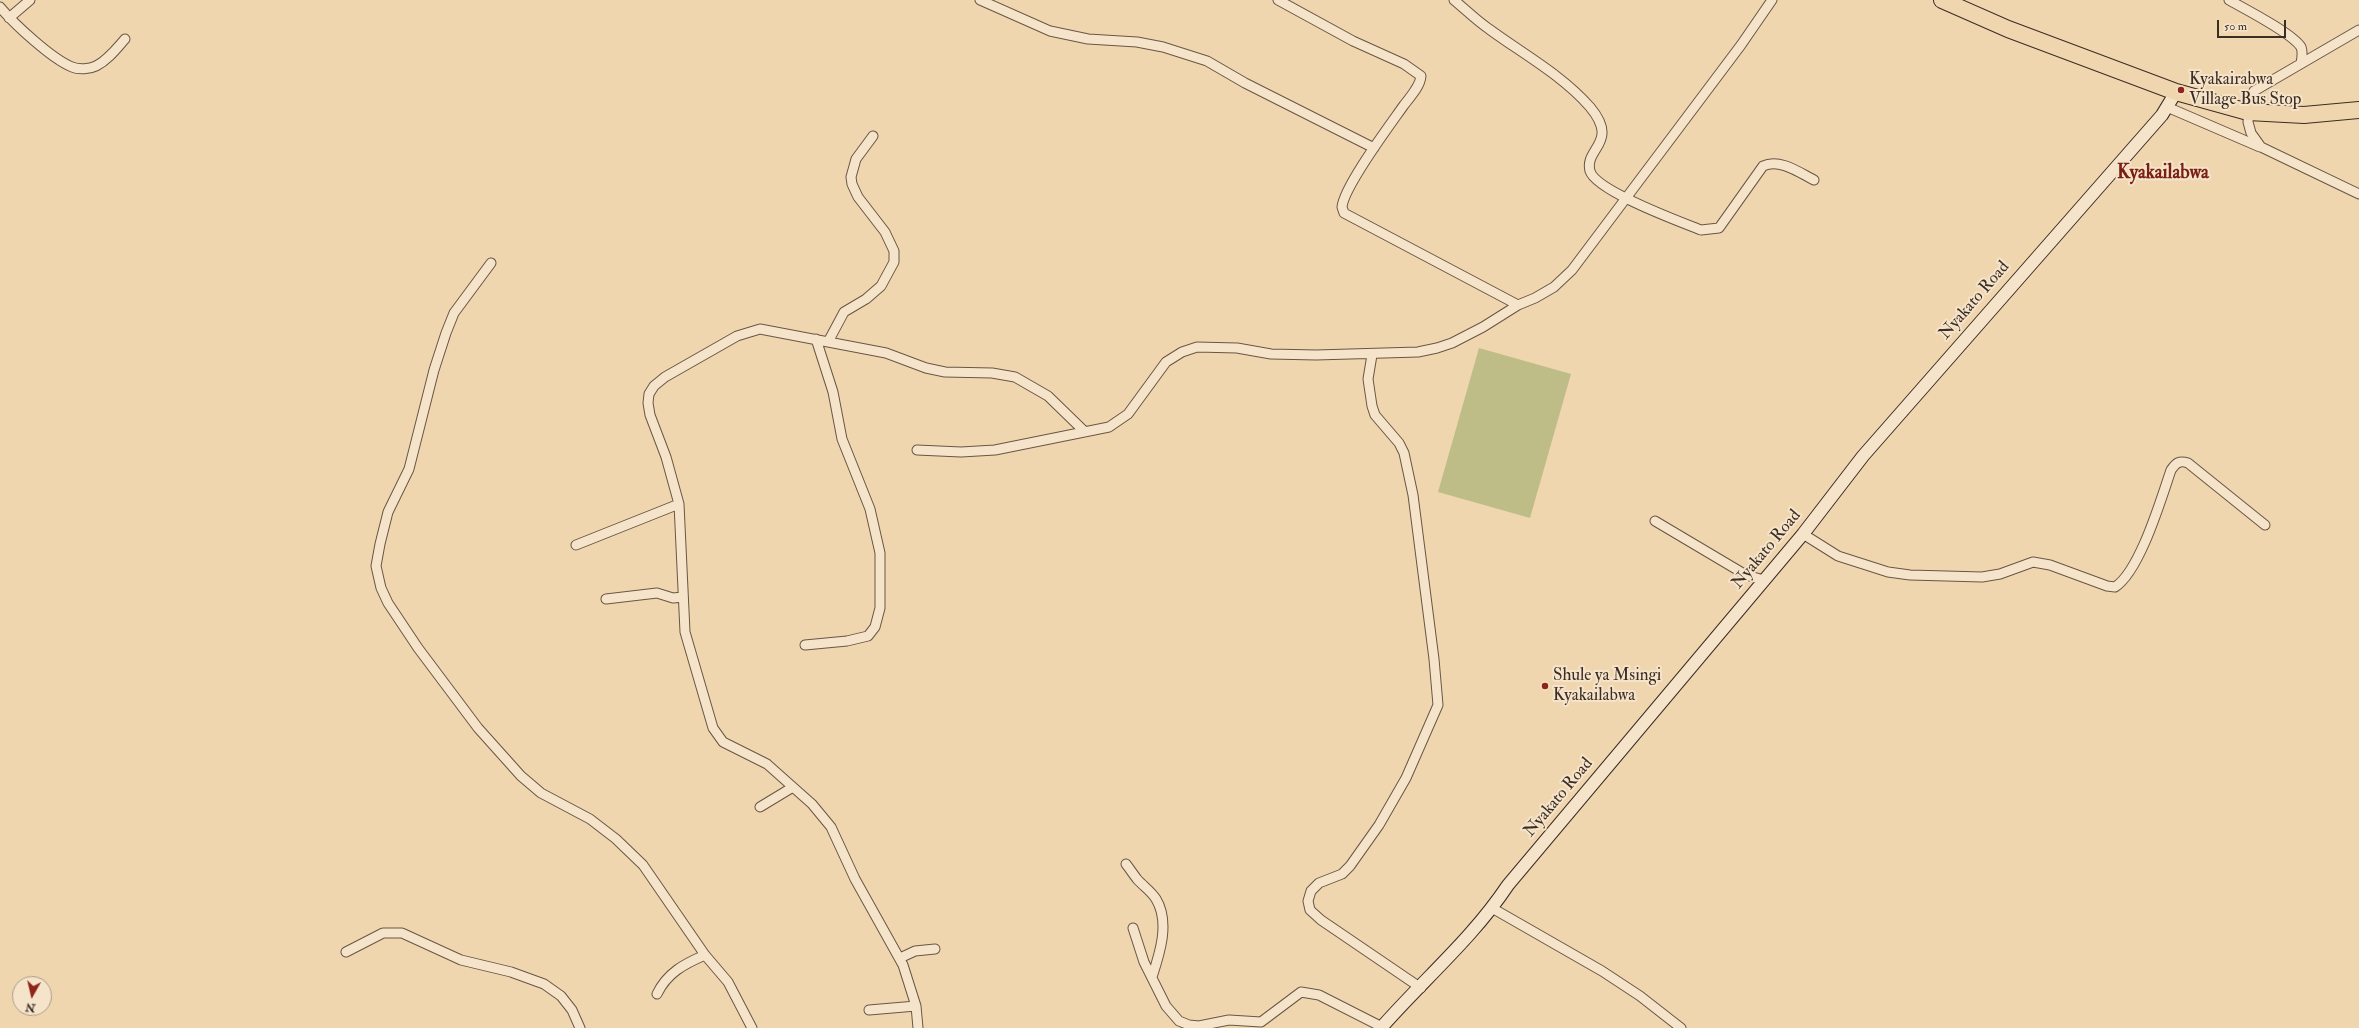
<!DOCTYPE html>
<style>
body{margin:0}
#map{position:relative;width:2359px;height:1028px;overflow:hidden;background:#f0d6ae;font-family:"IM FELL Double Pica",serif}
canvas{display:block}
.north{position:absolute;left:12px;top:976px;width:40px;height:40px;box-sizing:border-box;background:#f5e4ca;border:1px solid #ab9a88;border-radius:50%;rotate:188deg;font-size:11px;font-weight:700;line-height:16px;text-align:center;color:#3b2c24}
.north::after{content:'';display:block;margin:auto;width:14px;height:18px;background:#8f2418;clip-path:polygon(50% 0,100% 100%,50% 72%,0 100%)}
.scale{position:absolute;left:2217px;top:20px;width:69px;height:18px;box-sizing:border-box;border:2px solid #3b2c24;border-top:0;padding-left:5px;font-size:12px;line-height:14px;white-space:nowrap;color:#3b2c24;-webkit-text-stroke:3px #f5e4ca;paint-order:stroke}
</style>
<div id="map">
<canvas width="2359" height="1028"></canvas>
<div class="north">N</div>
<div class="scale">50 m</div>
</div>
<script>
const g = document.querySelector('canvas').getContext('2d');
g.lineJoin = 'round';
function fill(path, color) { g.fillStyle = color; g.fill(path, 'evenodd'); }
function trace(path, color, width, dash) { g.strokeStyle = color; g.lineWidth = width; g.lineCap = dash ? 'butt' : 'round'; g.setLineDash(dash || []); g.stroke(path); }
function write(font, color, halo, rows, align = 'center') {
  g.font = font + ' "IM FELL Double Pica",serif'; g.lineWidth = 4; g.setLineDash([]); g.textBaseline = 'middle'; g.strokeStyle = halo; g.fillStyle = color; for (const [text, x, y, turn = 0] of rows) {
    g.save(); g.translate(x, y); g.rotate((+turn || 0) * Math.PI / 180); g.textAlign = isNaN(turn) ? turn : align; if (halo) g.strokeText(text, 0, 0); g.fillText(text, 0, 0); g.restore();
  }
}
fill(new Path2D(`
 M1479,348l92,26 -41,144 -92,-26z`), '#bebd88');
const street = new Path2D(`
 M980,0l70,31 38,8 49,3 26,5 44,14 38,22 129,65
 M1278,0l75,41 51,23 17,12c-1,11 -11,21 -17,29 -14,20 -60,81 -62,102l2,6 174,92
 M1454,0c12,10 23,21 35,29 34,25 73,46 101,78 30,36 -6,41 0,64 6,20 91,51 111,59l18,-2 44,-62c17,-8 37,7 51,14
 M2229,0c16,9 63,33 72,47 2,5 1,11 0,16
 M0,7c14,17 52,52 72,60 7,3 18,2 24,-1 12,-6 21,-18 29,-27
 M9,18l21,-18
 M2359,30l-105,61 -4,7 -2,24 3,11 10,14 98,47
 M2167,107l93,40
 M491,263l-37,50 -8,20 -12,37 -25,99 -21,43 -8,32 -4,22 5,22 7,15 30,45 60,80 43,48 20,17 49,26 26,20 27,26 62,90 23,27 24,46
 M829,340l15,-28 22,-13 15,-13 13,-24v-11l-9,-19 -27,-35 -6,-13 -1,-7 5,-18 17,-23
 M1372,355l-4,24 4,27 3,9 24,28 5,10 9,42 21,164 4,46 -32,73 -27,47 -29,41 -8,8 -23,9 -8,8 -3,10 2,9 11,10 100,68
 M917,450l44,2 34,-2 114,-23 19,-13 38,-52 16,-10 15,-5 40,1 34,6 45,1 102,-3 19,-4 15,-5 31,-16 35,-22 17,-7 19,-11 18,-17 169,-225 31,-45
 M1655,521l91,54 18,5
 M1803,534l35,22 50,16 22,3 72,2 18,-3 33,-12 17,3 57,21 8,1c25,-16 46,-88 56,-117 5,-7 8,-10 17,-7l77,62
 M576,545l103,-41
 M606,599l51,-6 16,5 10,-1
 M805,645l42,-4 21,-5 7,-9 5,-19v-55l-10,-44 -28,-70 -9,-47 -17,-53
 M760,807l33,-20
 M1126,864c4,5 7,10 11,15 6,7 14,12 19,20 14,23 4,54 -4,78
 M1492,908l110,63 38,25 41,32
 M1133,928l11,34 22,44 13,15 10,4 10,1 30,-6 32,2 40,-30 18,3 63,32
 M346,952l37,-19h19l59,27 50,12 33,12 17,12 11,14 8,18
 M900,958l15,-7 20,-2
 M657,994c10,-21 27,-30 48,-39
 M869,1010l47,-4
 M918,1028l-2,-22 -13,-41 -48,-86 -24,-52 -19,-23 -45,-40 -44,-22 -10,-14 -28,-96 -6,-128 -13,-47 -16,-42 -2,-12 1,-9 5,-8 11,-9 72,-41 23,-7 126,24 40,15 19,4 47,1 23,4 33,19 36,35`);
const secondary = new Path2D(`
 M1381,1028c42,-48 91,-89 127,-143l295,-351 60,-78 299,-341 14,-23`);
const highway = new Path2D(`
 M1942,0l66,29 168,63 72,20 56,3 55,-5`);
trace(street, '#685646', 11);
trace(secondary, '#3b2c24', 14);
trace(highway, '#3b2c24', 18);
trace(street, '#f5e4ca', 9);
trace(secondary, '#f5e4ca', 12);
trace(highway, '#f0d6ae', 16);
for (const [x, y, r, color] of [
 [2181,90,4,"#8f2418"],
 [1545,686,4,"#8f2418"]
]) { const dot = new Path2D(); dot.arc(x, y, r, 0, 2 * Math.PI); g.fillStyle = color; g.fill(dot); trace(dot, '#f5e4ca', 1.5); }
write('17px', '#3b2c24', '#f5e4ca', [
 ["Kyakairabwa",2189,80],
 ["Village Bus Stop",2189,100],
 ["Shule ya Msingi",1553,676],
 ["Kyakailabwa",1553,696]
], 'left');
write('17px', '#3b2c24', '#f5e4ca', [
 ["Nyakato Road",1975,301,-49],
 ["Nyakato Road",1767,550,-50],
 ["Nyakato Road",1559,798,-50]
]);
write('bold 19px', '#7a1f14', '#f5e4ca', [
 ["Kyakailabwa",2163,174]
]);
</script>
